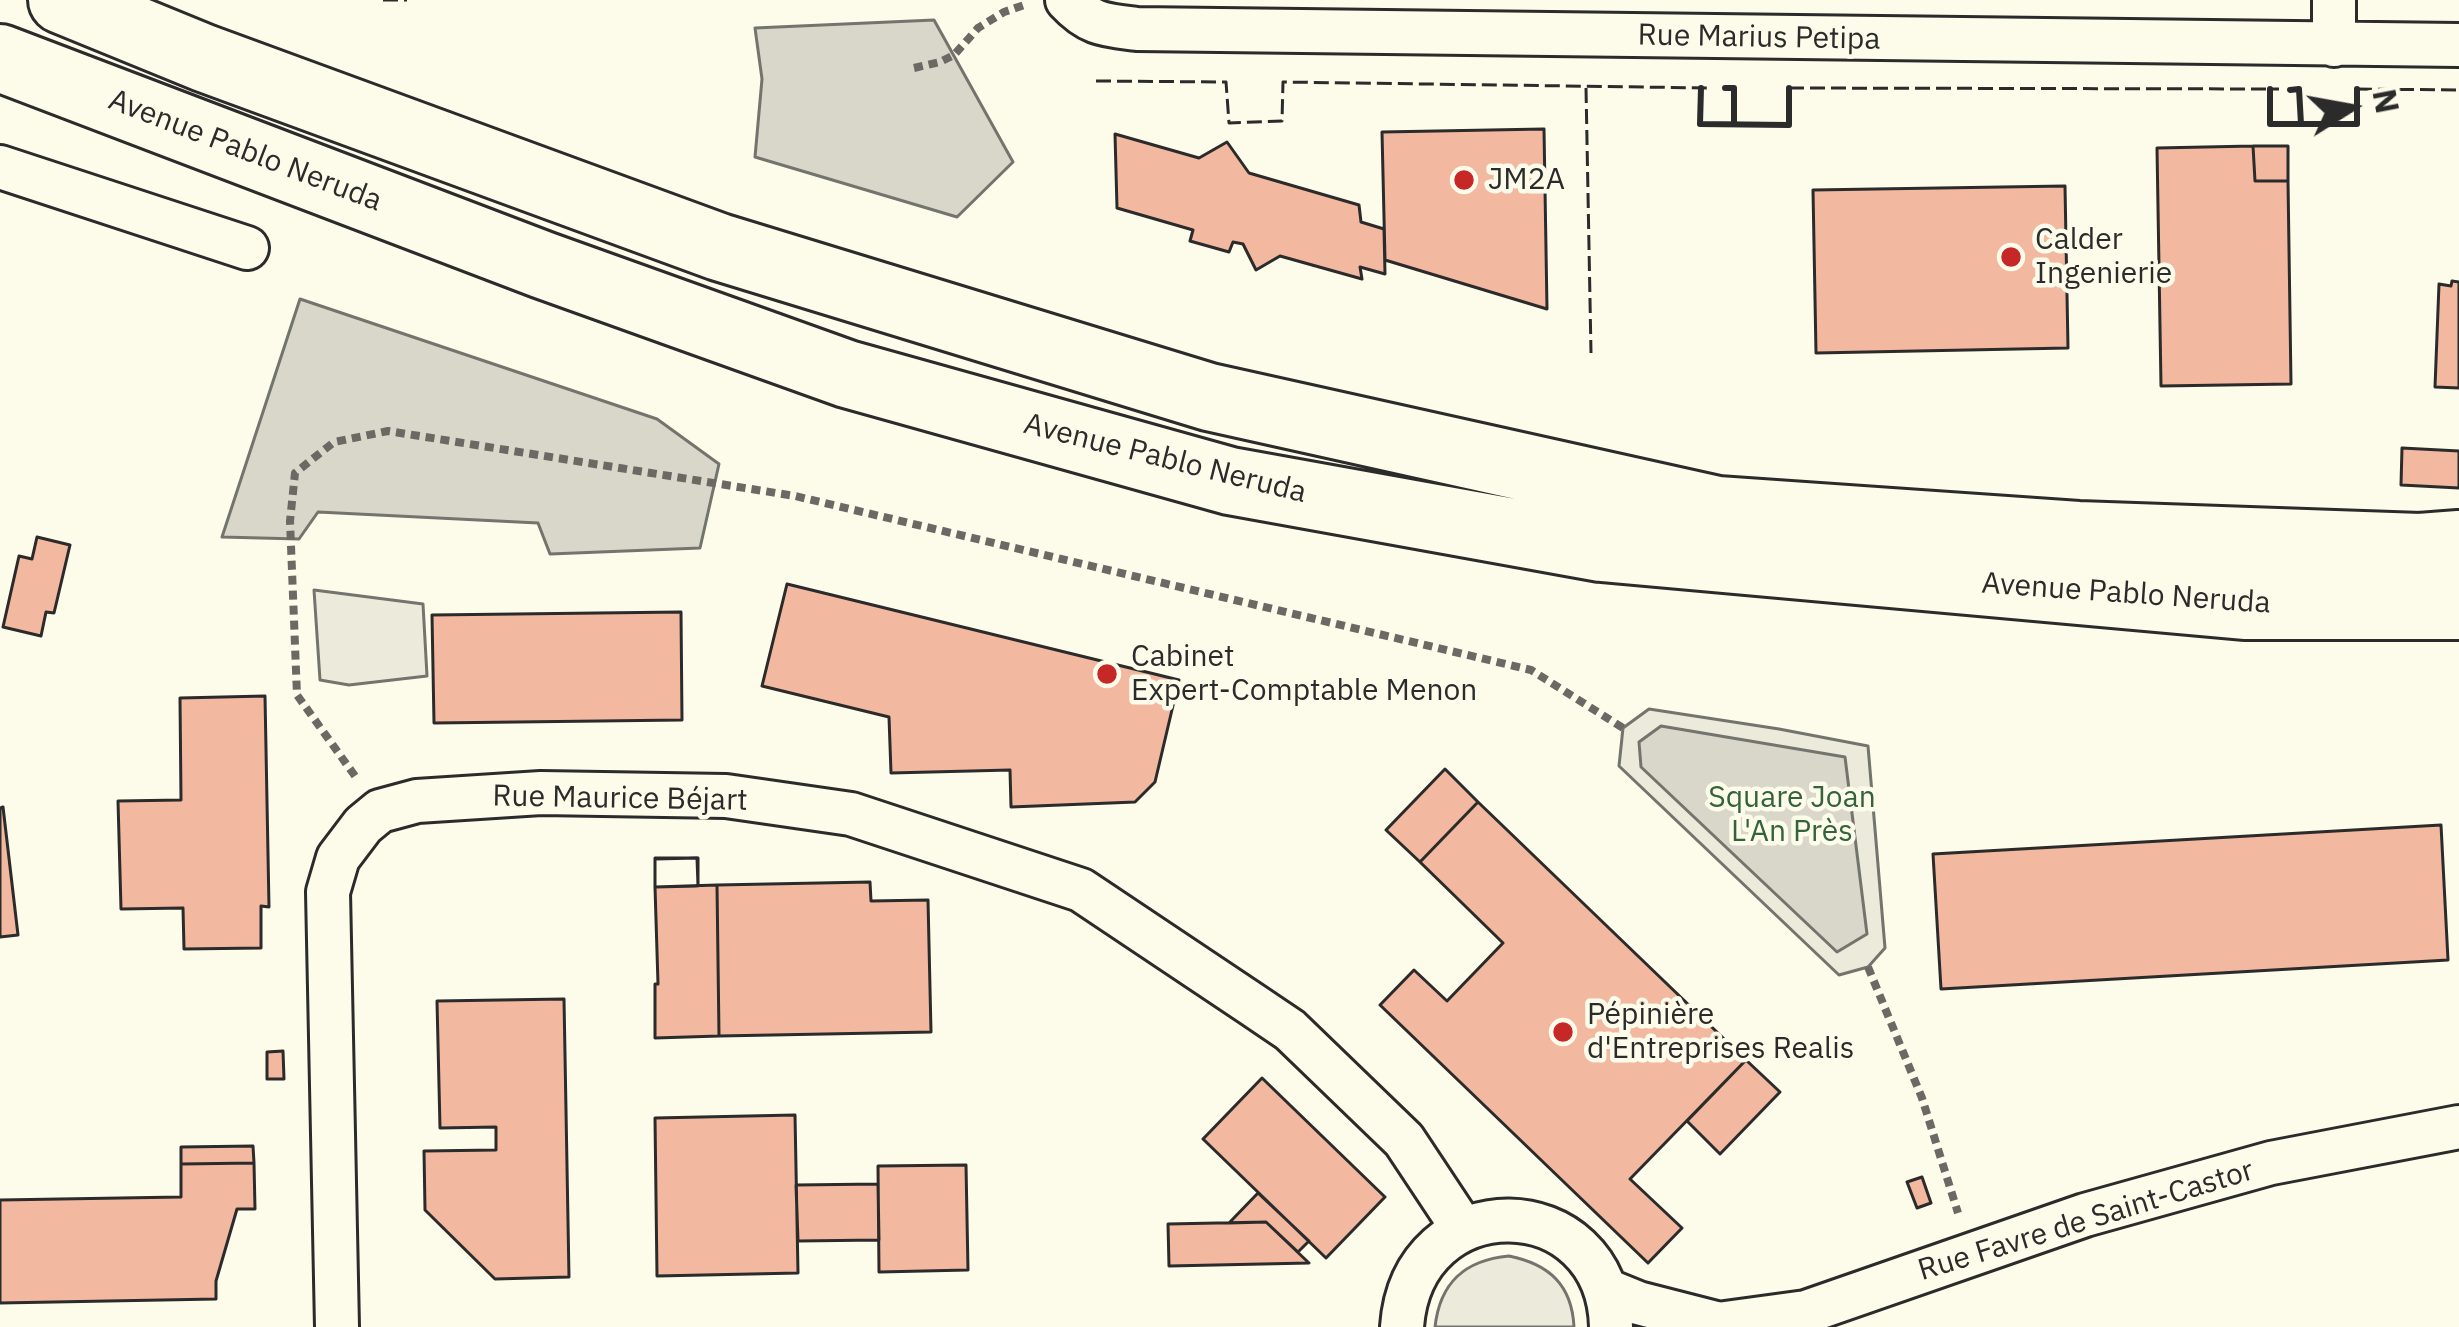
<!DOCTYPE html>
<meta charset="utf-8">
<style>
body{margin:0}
#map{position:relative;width:2459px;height:1327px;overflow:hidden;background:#fdfbea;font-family:"IBM Plex Sans",sans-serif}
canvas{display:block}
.north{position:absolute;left:2291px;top:48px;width:120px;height:120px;-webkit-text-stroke:9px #fdfbea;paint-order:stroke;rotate:79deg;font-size:33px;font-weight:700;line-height:48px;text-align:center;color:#2b2b2b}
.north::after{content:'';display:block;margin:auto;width:42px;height:54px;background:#2b2b2b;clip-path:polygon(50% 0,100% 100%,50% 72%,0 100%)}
</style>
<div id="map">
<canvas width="2459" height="1327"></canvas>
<div class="north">N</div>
</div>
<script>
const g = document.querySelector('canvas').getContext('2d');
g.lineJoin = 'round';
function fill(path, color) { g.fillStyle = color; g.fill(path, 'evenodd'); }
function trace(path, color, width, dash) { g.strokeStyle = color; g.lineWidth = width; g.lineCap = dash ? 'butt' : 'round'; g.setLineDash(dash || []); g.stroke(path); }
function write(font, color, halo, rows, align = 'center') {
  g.font = font + ' "IBM Plex Sans",sans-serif'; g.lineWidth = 9; g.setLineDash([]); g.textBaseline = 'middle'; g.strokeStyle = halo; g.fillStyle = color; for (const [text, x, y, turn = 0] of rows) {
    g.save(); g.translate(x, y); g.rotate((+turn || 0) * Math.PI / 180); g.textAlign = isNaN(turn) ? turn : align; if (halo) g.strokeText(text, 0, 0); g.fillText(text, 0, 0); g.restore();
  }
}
const green = new Path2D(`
 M1649,709l130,20 89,17 17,202 -17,19 -29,8 -220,-209 4,-38z
 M1509,1256c40,8 63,29 65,71h-139c5,-45 30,-67 74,-71z`);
fill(green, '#ecebdb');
trace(green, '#74746e', 3);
const parking = new Path2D(`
 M314,590l109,14 4,72 -78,9 -29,-5z`);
fill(parking, '#eceadb');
trace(parking, '#74746e', 3);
const water = new Path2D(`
 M934,20l79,142 -56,55 -202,-60 7,-78 -7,-51z
 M300,299l357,120 62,45 -19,84 -150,6 -12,-31 -220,-11 -19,27 -77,-2z
 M1661,726l184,31 22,177 -30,18 -196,-185 -2,-25z`);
fill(water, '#d8d7c9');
trace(water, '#74746e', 3);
const building = new Path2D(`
 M1544,129l3,180 -162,-49 -3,-128z
 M1115,134l84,24 28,-16 22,31 110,32 2,17 23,7 1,45 -25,-7 2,12 -82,-23 -24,14 -13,-26 -10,-2 -4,10 -39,-11 3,-11 -76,-22z
 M2253,146l2,35h33l3,203 -130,2 -4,-238z
 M2253,146h35v35h-33z
 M2065,186l3,162 -252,5 -3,-163z
 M2452,281l7,1v106l-24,-1 4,-103 12,2z
 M2402,448l57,3v37l-58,-3z
 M37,537l33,8 -16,68 -8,-1 -5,24 -38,-9 16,-71 13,3z
 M787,584l392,96 -24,102 -20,20 -124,5 -1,-37 -119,3 -2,-56 -127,-31z
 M681,612l1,108 -248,3 -2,-108z
 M265,696l4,211 -8,-1v42l-77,1 -1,-41 -62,1 -3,-108 63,-1 -1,-102z
 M1445,769l33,33 -58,60 -34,-32z
 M1478,802l268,258 -116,119 52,49 -34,35 -268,-258 34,-35 33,31 56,-58 -83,-81z
 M3,807l15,128 -18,2v-129z
 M2441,825l7,135 -507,29 -8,-135z
 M655,858h42l1,28 -43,1z
 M698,858v28l-43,1v-28z
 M870,882l1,19 57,-1 3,132 -212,4 -2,-151z
 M717,885l2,151 -64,2v-54h3l-3,-97z
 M564,999l5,278 -74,2 -70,-69 -1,-59 72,-1v-23l-56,1 -3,-127z
 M283,1051l1,28h-17v-27z
 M1746,1060l34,32 -60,62 -33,-33z
 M1262,1078l123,119 -59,61 -123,-119z
 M795,1115l3,158 -141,3 -2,-158z
 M253,1146l1,17 -73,1v-17z
 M254,1163l1,46h-18l-21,72v18l-216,4v-103l181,-3v-33z
 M966,1165l2,105 -89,2 -1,-106z
 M1922,1177l9,26 -14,5 -10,-26z
 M878,1184l1,56 -81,1 -2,-56z
 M1258,1193l51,48 -11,11 -32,-30 -37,1z
 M1266,1222l43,41 -140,3 -1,-42z`);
fill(building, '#f2b8a0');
trace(building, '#2b2b2b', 3);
const minor = new Path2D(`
 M1067,0c23,25 38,25 70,29l1322,16
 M2334,0v45
 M0,167l247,81
 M1606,1290l32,13 78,20
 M337,1327l-9,-435 10,-34 25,-33 17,-14 37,-10 124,-8 185,3 125,18 230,76 172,115 37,25 114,110 59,89
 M1402,1327c10,-144 206,-140 209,0
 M1696,1327l110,-15 279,-97 186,-52 188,-36`);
const primary = new Path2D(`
 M62,0l142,58 515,189 490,150 508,113 361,25 342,12 39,-3
 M0,58l543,207 304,109 383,107 371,67 643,58h215`);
trace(minor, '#2b2b2b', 48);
trace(primary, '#2b2b2b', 72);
trace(new Path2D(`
 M914,68l26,-6 14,-7 24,-27 26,-16 23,-8
 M355,776l-58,-81 -7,-174 5,-48 39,-31 54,-11 407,65 736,174 92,58
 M1868,967l54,131 36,115`), '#6a6964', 8, [9, 6]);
trace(minor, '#fdfbea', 42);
trace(primary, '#fdfbea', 66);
trace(new Path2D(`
 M383,0h24
 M1096,81l130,1 3,41 53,-2 1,-39 429,6
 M1586,88l5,265
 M1789,88l490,1
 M2357,89l102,1`), '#2b2b2b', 3, [15, 6]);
trace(new Path2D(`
 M1701,88l-1,36 89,1v-37
 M1725,88h9v36
 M2270,89v35h87v-35
 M2290,90l9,-1 2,35`), '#2b2b2b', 6);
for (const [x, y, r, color] of [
 [1464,180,12,"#c62828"],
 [2011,257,12,"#c62828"],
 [1107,674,12,"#c62828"],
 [1563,1032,12,"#c62828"]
]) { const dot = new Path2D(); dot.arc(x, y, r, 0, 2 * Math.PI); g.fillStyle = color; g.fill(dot); trace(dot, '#fdfbea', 4.5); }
write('30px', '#2b2b2b', '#fdfbea', [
 ["Rue Marius Petipa",1759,38,1],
 ["Avenue Pablo Neruda",245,151,21],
 ["Avenue Pablo Neruda",1165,459,14],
 ["Avenue Pablo Neruda",2126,594,4],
 ["Rue Maurice Béjart",620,799,1],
 ["Rue Favre de Saint-Castor",2086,1221,-17]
]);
write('30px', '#2b2b2b', '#fdfbea', [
 ["JM2A",1488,180],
 ["Calder",2035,240],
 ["Ingenierie",2035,274],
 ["Cabinet",1131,657],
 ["Expert-Comptable Menon",1131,691],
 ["Pépinière",1587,1015],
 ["d'Entreprises Realis",1587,1049]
], 'left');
write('30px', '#34623c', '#fdfbea', [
 ["Square Joan",1792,798],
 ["L'An Près",1792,832]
]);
</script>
